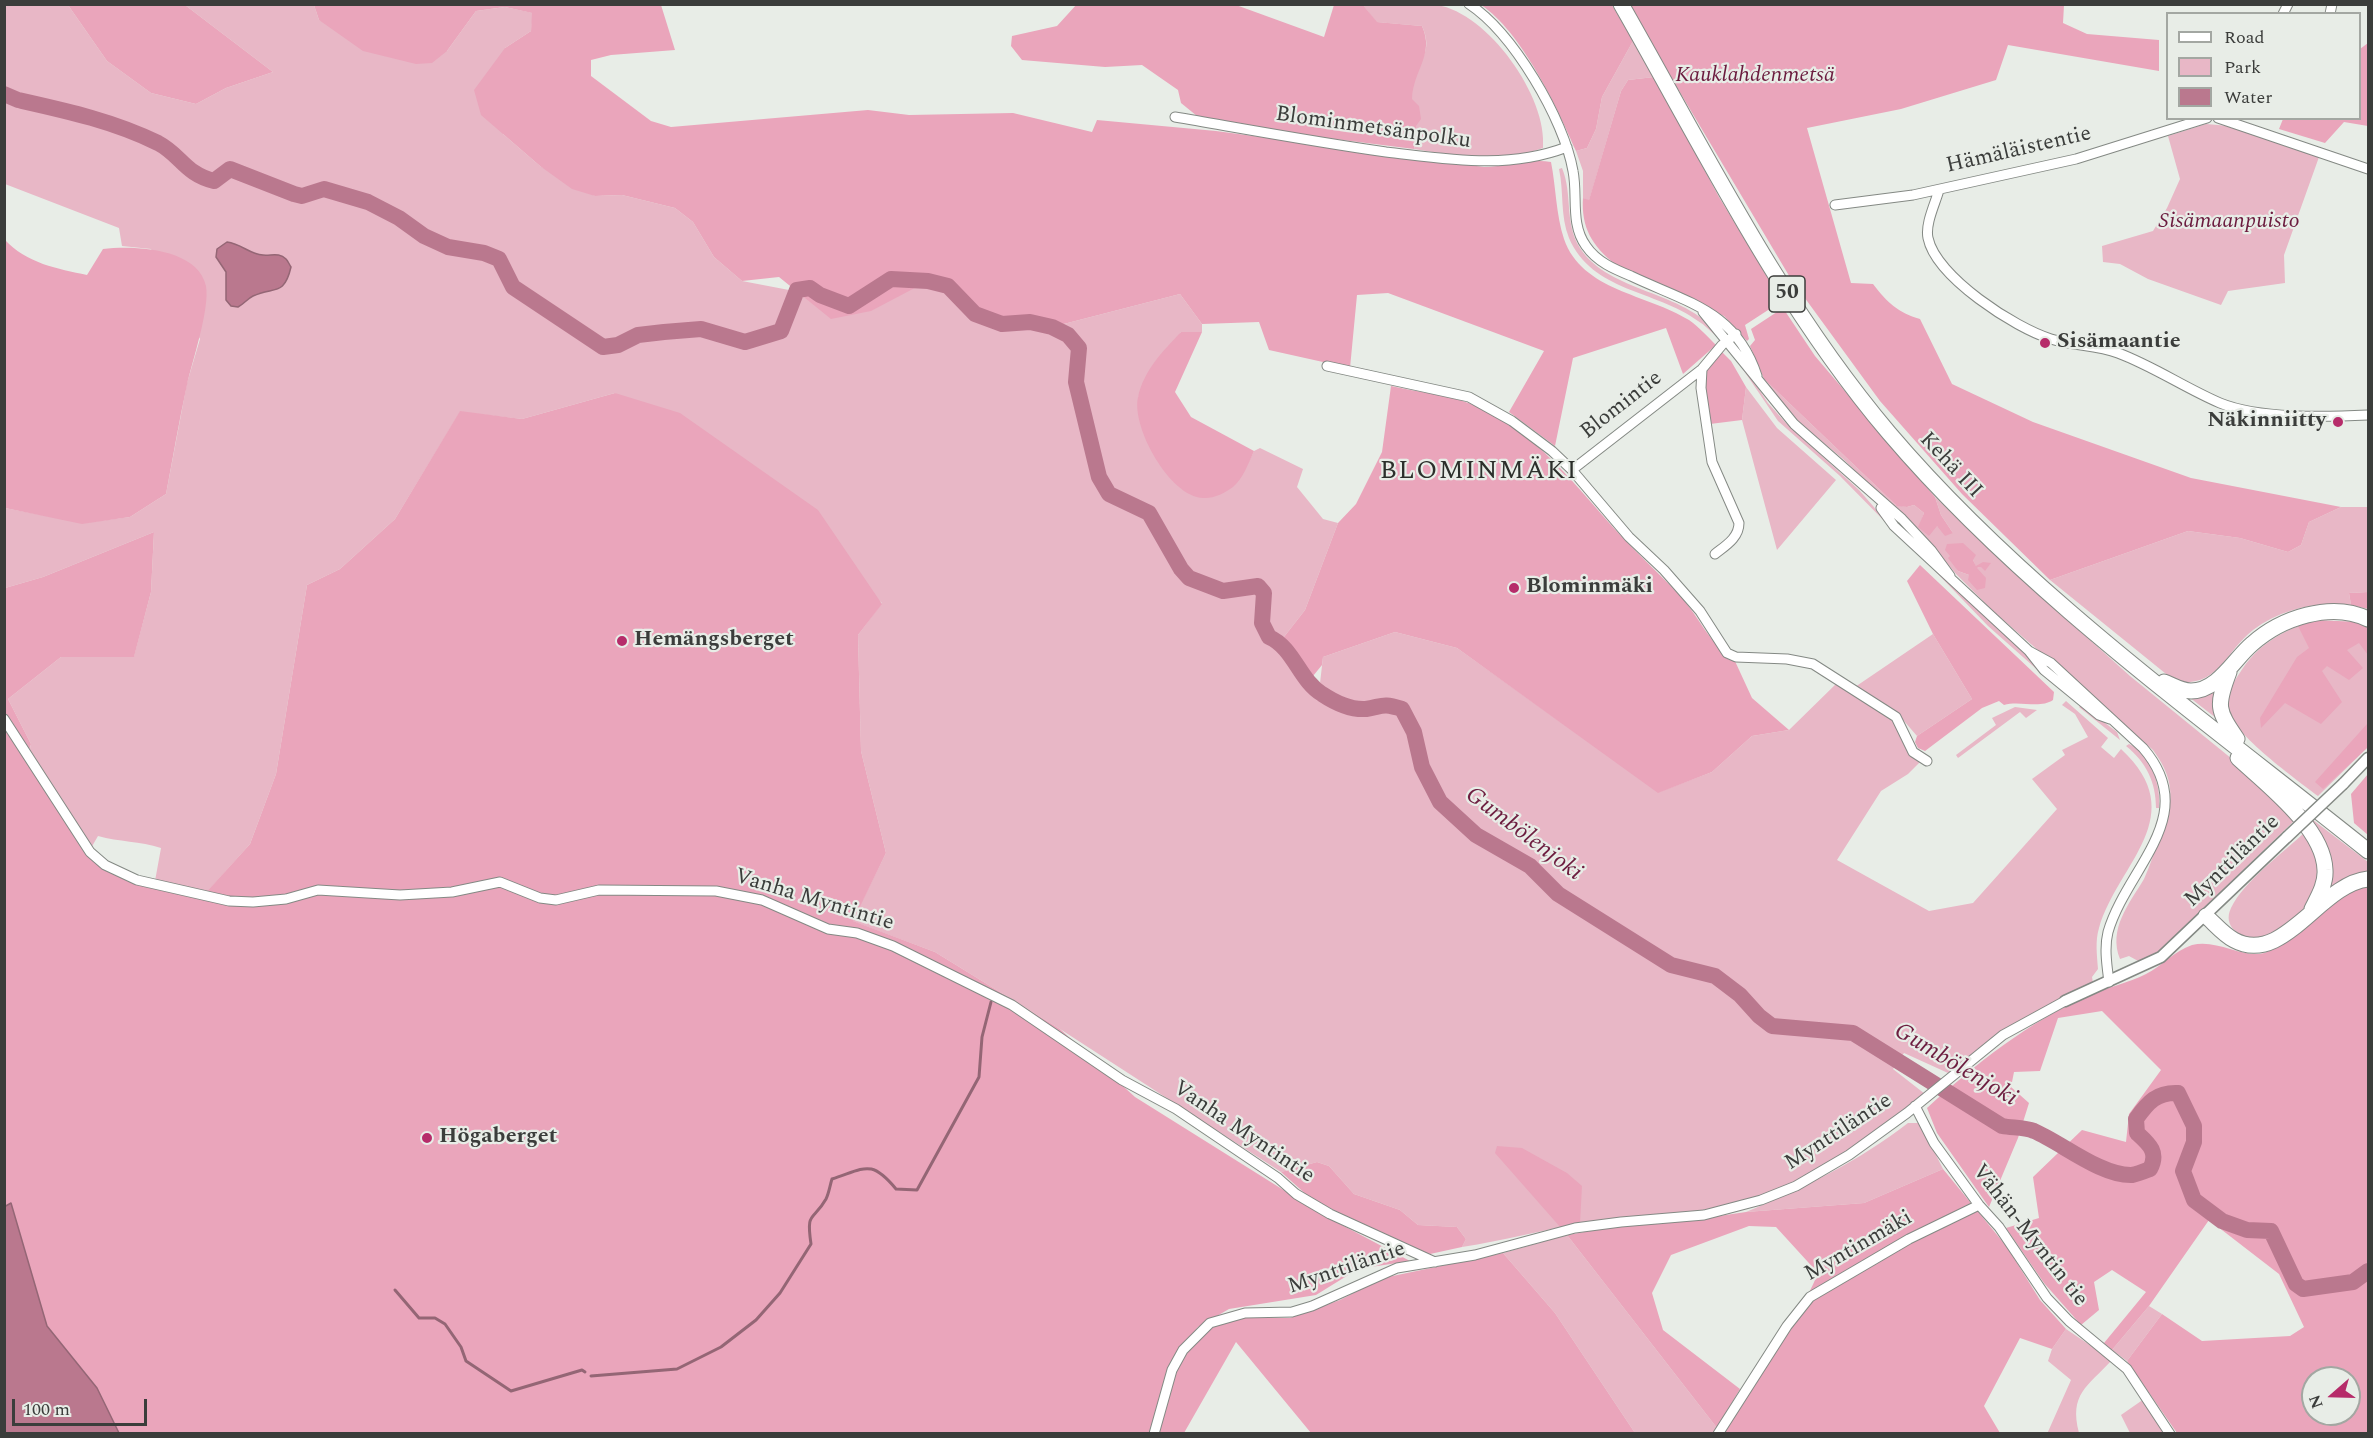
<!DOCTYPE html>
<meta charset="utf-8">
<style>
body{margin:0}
#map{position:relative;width:2373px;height:1438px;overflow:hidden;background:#e8ede7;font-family:Spectral,serif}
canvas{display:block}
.frame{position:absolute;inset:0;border:6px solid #3b3d3b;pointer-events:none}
.legend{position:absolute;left:2166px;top:12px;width:195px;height:108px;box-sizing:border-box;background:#e8ede7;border:2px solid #a3a7a2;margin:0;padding:8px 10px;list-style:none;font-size:18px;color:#3b3d3b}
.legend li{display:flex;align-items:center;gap:12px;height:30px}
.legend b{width:30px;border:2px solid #a3a7a2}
.north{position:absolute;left:2301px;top:1366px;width:60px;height:60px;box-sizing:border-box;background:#e8ede7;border:2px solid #a3a7a2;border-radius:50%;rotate:250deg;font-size:16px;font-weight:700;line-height:24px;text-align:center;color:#3b3d3b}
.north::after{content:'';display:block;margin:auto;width:21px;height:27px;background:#b62c6a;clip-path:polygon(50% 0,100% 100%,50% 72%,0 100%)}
.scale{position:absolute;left:12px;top:1399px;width:135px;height:27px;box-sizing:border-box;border:3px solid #3b3d3b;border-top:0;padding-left:8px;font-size:18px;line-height:21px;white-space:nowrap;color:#3b3d3b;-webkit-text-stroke:4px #e8ede7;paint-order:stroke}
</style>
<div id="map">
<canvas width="2373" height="1438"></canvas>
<div class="frame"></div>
<ul class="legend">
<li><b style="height:8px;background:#fff"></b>Road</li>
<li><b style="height:16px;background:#e8b7c6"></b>Park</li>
<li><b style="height:16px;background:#ba788e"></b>Water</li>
</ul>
<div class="north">N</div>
<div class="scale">100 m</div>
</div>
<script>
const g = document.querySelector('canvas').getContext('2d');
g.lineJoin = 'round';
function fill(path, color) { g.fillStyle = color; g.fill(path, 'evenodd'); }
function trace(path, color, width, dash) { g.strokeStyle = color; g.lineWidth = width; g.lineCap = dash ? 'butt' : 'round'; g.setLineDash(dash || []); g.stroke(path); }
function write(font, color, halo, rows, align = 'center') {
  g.font = font + ' Spectral,serif'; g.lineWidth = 4.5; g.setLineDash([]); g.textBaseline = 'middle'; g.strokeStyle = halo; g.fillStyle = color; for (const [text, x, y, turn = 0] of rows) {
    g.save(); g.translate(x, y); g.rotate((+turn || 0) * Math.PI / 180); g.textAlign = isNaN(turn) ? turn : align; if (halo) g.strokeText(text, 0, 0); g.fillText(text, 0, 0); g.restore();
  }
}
fill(new Path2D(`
 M4,5h64l39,56 44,32 45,11 30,-16 47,-16 -88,-67h129l5,15 128,31 29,-40 29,-4 28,6 -2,18 -26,17 -2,86 37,32 55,30 27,-1 53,13 18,14 21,35 28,24 47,9 139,-9 20,5 27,28 26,10 29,-2 22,5 128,-33 22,30v8h-21l-43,65 107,72 9,-18 6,-3 43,21 -6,18 26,32 15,4 -33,87 -25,32 39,50 4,-35 72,-25 62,16 202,144 53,-20 40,-36 37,-6 49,-48 58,39 25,40 -13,13 -27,17 -44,69 92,51 44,-8 84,-94 -25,-30 33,-24 -3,-5 26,-13 -13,-23 -13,-9 4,-4 42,37 -7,9 13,11 7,-9c72,67 -3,114 -22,179 -4,13 -2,27 -1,41l-6,8 1,6 -91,48 -54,42 -44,-20 -11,16 32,25c-48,37 -96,77 -153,98 -62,23 -124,24 -189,32 -40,5 -80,17 -121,23l4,-8 -9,-12 -39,-2 -18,-15 -46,-16 -25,-28 -12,-4 -36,10 -221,-143 -125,-77 -83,-31 34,-68 -25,-102 -3,-116 24,-32 -267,-210 -93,26 -62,-7 -65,107 -55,50 -33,16 -31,189 -26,70 -44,49 -51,-12 6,-33c-21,-7 -42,-6 -63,-12l-7,12 -62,-96 2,-8 -23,-45 53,-42 73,-1 17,-64 3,-60 -111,45 -38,11v-80l78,15 47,-6 36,-23 21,-111 13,-44 -49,-90 -29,-3 -3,-18 -114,-44z
 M1363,5c23,0 51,-4 74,0 51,8 111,92 106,143 -43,15 -85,8 -129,1 5,-22 -7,-44 -2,-66 6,-23 22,-30 10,-57l-46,-4z
 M1633,41l21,36 -26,3 -7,11 -32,110 -6,-3v-27l-7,-20 11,-3 9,-19 6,-32z
 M2206,124l23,2 90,31 -35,98 1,28 -57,8 -7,14 -73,-26 -28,-15 -17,-2 -1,-16 51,-15 14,-23 13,-29 -12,-43z
 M1562,168c11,26 2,55 18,80 29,45 104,42 138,86l-2,2c-6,-5 -11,-11 -18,-15 -42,-31 -106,-29 -129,-83 -9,-22 -5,-47 -10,-69z
 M1740,361l28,42 17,19 74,68 43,49 -62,-63 -62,-55 -40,-59z
 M1764,379l132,126 11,2 7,-2 10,8 -5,14 18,-1 16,7 -12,-18 -6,-18 68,65 127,114 107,87 58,57 -137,132 -18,10 -11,-6 -9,3c-12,-30 9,-55 24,-80 5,-11 9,-23 13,-34 15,-38 22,-60 -4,-95l-159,-138 -38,-38 -24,-29 -89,-86 -46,-38zM1950,556l23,4 3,7 14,-3 -13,4 -8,7 -11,-4z
 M1746,387l31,41 59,52 -59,70 -35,-130z
 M2341,507h27v85l-19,1 2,12c-34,-4 -70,4 -98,25 -28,22 -34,57 -77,52l-126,-102 138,-49 52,7 48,14 13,-7 8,-23z
 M1914,549l138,130 -2,2 -62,-55z
 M2315,620l53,7v120l-50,49c-21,-16 -85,-62 -90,-86 -4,-15 7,-30 15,-42 18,-26 42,-38 72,-48z
 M1933,634l39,65 -55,37 -19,-22 -43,-27z
 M2218,685l-2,33 -27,-21z
 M2081,705l36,27 3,8 -41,-33z
 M2015,707l22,3 -11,8 -6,-6 -62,46 -2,-3 40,-30 -4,-7z
 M2129,744c22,9 32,42 30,64h-3c0,-26 -10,-46 -30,-62z
 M2300,810l68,52v12l-44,23 4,-10z
 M2305,832c26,41 8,87 -37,104 -18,7 -48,-5 -37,-28 13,-27 52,-55 74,-76z
 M1908,1123h12l23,46 -79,34 -118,9c58,-24 113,-51 162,-89z
 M1567,1235l150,193 -3,5h-79l-80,-120 -52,-60z
 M2149,1306l13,8 -35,47 -15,-11z
 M2066,1329l46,31c-25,27 -43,34 -33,73l-32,1 24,-54 -23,-19 4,-12z
 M2144,1399l20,34h-34l-9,-18z`), '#e8b7c6');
fill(new Path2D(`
 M1077,4l159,1 88,32 10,-32h29l14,17 45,4c13,29 -9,44 -10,73l7,7 2,13 -5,7 -2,23 -111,-14 -106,-19 -16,-13 -3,-13 -36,-25 -37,2 -83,-7 -11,-14 1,-10 45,-10z
 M68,5h117l88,67 -47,16 -30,16 -45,-11 -44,-32z
 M314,5h347l14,45 -64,5 -20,5v16l60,45 20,6 197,-17 41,5 104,-2 79,19 5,-12 119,11 268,36c22,0 46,-9 67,-5 5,25 5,53 13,77 18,52 83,55 125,81 10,7 19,17 27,25l-33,29 -17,-46 -93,30 -18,88 -46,-34 35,-61 -156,-58 -31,2 -7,73 -81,-18 -10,-28 -57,2 -22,-30 -128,33 -22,-5 -28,2 -27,-10 -27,-28 -20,-5 -57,30 -40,8 -52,-42 -37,4 -28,-24 -21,-35 -18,-14 -53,-13 -27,1 -23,-7 -32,-23 -59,-51 -7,-25 31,-42 26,-17 1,-18 -27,-6 -29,4 -29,40 -15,12 -16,1 -53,-13 -44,-31z
 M1481,5h131l21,36 -31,56 -6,32 -9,19 -11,3c-19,-44 -55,-120 -95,-146z
 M1628,5h436l-1,18 24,11 72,6v31l-151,-26 -12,35 -95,29 -94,19 44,155 22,1c14,18 25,29 47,35l32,65 81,38 158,56 150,29 -32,15 -8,23 -13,7 -48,-14 -52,-7 -138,49 -88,-86 -82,-93 -89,-122z
 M2368,43v83l-24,-4 -19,21 -46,-14 4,-10 77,-1v-69z
 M1654,77l65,120 63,104 -37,24 4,14 -2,2 -23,-25 -109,-52c-23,-18 -34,-37 -32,-66l6,2 32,-109 7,-11z
 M5,240c21,23 53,29 82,35l16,-26c31,-4 95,-1 103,37 4,23 -14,76 -19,99 -8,36 -14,72 -21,109l-36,23 -48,7 -77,-16z
 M1783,308l32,48 120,141 6,18 12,18 -8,3 -8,-10 -8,10 -11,-9 6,-14 -10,-8 -7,2 -10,-1 -133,-127 -14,-33 5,-6 -4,-11z
 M1181,332h21l-27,60 16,25 63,34c-5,11 -11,28 -21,36 -8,6 -20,12 -30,11 -33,-1 -72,-71 -65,-101 6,-27 25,-46 43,-65z
 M1721,351l10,10 15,26 -4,33 -32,4 -7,-50z
 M1391,386c25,6 55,8 80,18 65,25 107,86 153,135 19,20 39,38 58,59 16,18 32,52 52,61l18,39 37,32 -37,6 -40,36 -54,21 -201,-145 -62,-16 -72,25 -1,8 -13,16 -29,-39 25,-32 33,-87 18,-19 26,-52z
 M615,393l65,20 138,97 64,94 -24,31 3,116 25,102 -33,68 82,31 125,77 75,68 190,119 85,45 -52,8 -42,26 -87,14 -31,18 -16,20 -31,86 -1032,1 -22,-46 -50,-62 -36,-123 -6,4v-619l38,-11 111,-45 -3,60 -17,65h-73l-53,42 23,45 -5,17 63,96 43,25 69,16 49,-54 26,-70 31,-189 33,-16 55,-50 65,-108 62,8z
 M1963,543l13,12 -3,5 3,6 7,-4 8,1 -6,8 -4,-4 -4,1 9,10 -1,10 -8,2 -9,-10 1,-5 -11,-4 -10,-13 2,-2 -5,-6 2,-6z
 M1920,565l134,127 -1,8c-13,9 -34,0 -49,5l-5,-4 -17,7 -57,43 -7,-3 -3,-6 2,-6 55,-37 -39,-65 -26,-53z
 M2368,592v17l-17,-4 -2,-12z
 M2315,620l45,2 8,5v28l-9,-12 -12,7 16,18 -14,12 -22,-14 -5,5 20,31 -21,22 -36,-21 -24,25 -1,-10 37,-61 12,-9 -11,-22z
 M2367,724l1,23 -45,42 -8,-7z
 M2368,774v61l-14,-12 -3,-29z
 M2363,885h5v548h-191l-50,-72 35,-47 40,27 88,-5 14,-9 -25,-53 -70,-54 -60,86 -37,44 -8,-7 42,-51 -34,-22 -18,12 5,28 -18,15 -37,-42 -38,-55 33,-10 -6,-41 49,-47 44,12 3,-28 32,-44 -59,-59 -44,7 -18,53 -26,1 -3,15 18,16 -11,35 -29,69 -52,-74 -10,-25c50,-45 101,-86 163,-113 18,-8 38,-12 56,-21 16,-8 28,-23 46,-29 26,-7 54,16 75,7 26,-11 43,-33 65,-49 9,-7 21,-12 31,-18zM2313,1378h36v36h-36z
 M1497,1146l25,2 45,25 15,13 -2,38 -19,4 -66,-75z
 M1317,1162l12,4 25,28 46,16 18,15 39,2 9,12 -4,8 -32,7 -26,-7 -95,-50 -28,-25z
 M1943,1169l64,78 33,53 26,29 -14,20 -32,-11 -36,68 16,27h-276c30,-54 70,-102 94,-160l-42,-46 -27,-1 -78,29 -19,38 11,37 77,59 -23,39 -150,-193 46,-8 72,-6 61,-9 118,-9z
 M1503,1253l52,60 80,120h-324l-75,-91 -52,91 -25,1 16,-60 12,-23 16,-18 13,-9 24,-6h50l50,-18 43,-22z`), '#eaa5bb');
const water = new Path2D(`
 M227,242c15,2 22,12 36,13 8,1 16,-3 23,4 2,2 3,5 5,8 -7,30 -17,19 -38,29 -6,3 -9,8 -15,11l-7,-1 -5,-6v-28l-10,-15 1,-8z
 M11,1203l36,123 50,62 22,45h-114l-1,-226z`);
fill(water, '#ba788e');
trace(water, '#946675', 1.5);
trace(new Path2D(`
 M395,1290l24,28h16l10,6 16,23 5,14 45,30 71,-21 3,2
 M591,1376l86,-7 44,-22 35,-27 24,-27 31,-49c-5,-34 2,-22 15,-45 3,-6 4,-14 6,-20 34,-11 39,-20 64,10l21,1 62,-113 3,-40 9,-35`), '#946675', 3);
trace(new Path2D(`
 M4,94l14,6c49,11 95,21 140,43 23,12 27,31 56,38l16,-12 64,25 8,2 22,-7 44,13 31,16 25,18 24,11 36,6 15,6 14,28 90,60 15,-2 20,-10 26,-3 37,-3 44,13 36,-11 16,-41 13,-2 10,7 29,11 42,-27 37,2 20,5 27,28 27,10 28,-2 22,5 16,8 11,13 -3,34 23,95 10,17 40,19 32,56 8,9 34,13 35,-5 6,7 -2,30 7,14c25,11 30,43 53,57 12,8 29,16 44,15 18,-3 16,-6 36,0l12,23 8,35 18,35 36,33 54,31 28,28 113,71 44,11 25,19 19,21 13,10 81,7 149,93c11,2 22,1 32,5 28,12 67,45 98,44 6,-1 13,-4 18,-6 9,-17 -1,-25 -13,-36l-1,-14c12,-17 21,-27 42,-26l16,33v16l-11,29 11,29 28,21 25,9 24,1 25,53 7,5 50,-7 15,-11`), '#ba788e', 16);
const minor = new Path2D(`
 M1469,4c44,29 95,115 104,167 5,25 -3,53 13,75 11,16 28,23 45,30 57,27 105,35 126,100
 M2283,14l5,-10
 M2330,14l2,-10
 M1175,117c70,12 140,25 211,35 62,7 121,18 181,-5
 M2218,118l150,51
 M1939,190c-4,14 -14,34 -11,48 8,39 87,90 123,101 22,7 46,6 67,14 35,13 67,35 102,50 39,16 106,14 148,12
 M1835,205l78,-10 163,-36 131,-41
 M1703,312l91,112 108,95 29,31 19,26
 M1327,366l142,31 43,24 40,30 20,19 130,-101 20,-24 14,-11
 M1702,369l-1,19 11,74 27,61c0,15 -14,23 -24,31
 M1572,470l57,67 35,33 36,41 27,42 9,4 51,2 26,5 83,53 17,35 14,9
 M1881,508l13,18 135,125 15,19 55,45 11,4
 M2029,651l22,12 92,85c59,68 -16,119 -35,184 -4,16 -1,34 1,50
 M4,719l86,133 15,13 32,15 92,21 24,1 33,-3 32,-9 82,5 52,-3 48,-10 40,16 16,2 43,-10 117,1 46,9 66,29 29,4 36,13 119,59 110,75 54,29 102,69 18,16 34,20 105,48
 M1915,1106l19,37 45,62 20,22 48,71 22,23 58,48 43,65
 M1154,1434l18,-64 11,-20 27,-27 35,-10 47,-1 20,-6 85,-38 78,-13 100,-27 46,-6 83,-7 57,-15 35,-14 53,-31 58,-42 96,-78 62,-34
 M1718,1434l69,-108 23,-29 99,-58 70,-34`);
const tertiary = new Path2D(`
 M2343,784l25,-26
 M2065,1001l96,-44 126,-120`);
const trunk = new Path2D(`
 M1621,4c84,147 158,299 268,429 135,159 317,288 479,418
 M2229,672c-13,34 -12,38 8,67
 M2164,682c8,3 17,9 27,9 27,0 43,-32 61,-47 29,-26 79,-43 116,-25
 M2238,758c28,26 86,70 87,112 1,14 -7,27 -13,39
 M2206,916c9,8 17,18 28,24 49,27 86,-56 134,-61`);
trace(minor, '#848984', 11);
trace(tertiary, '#848984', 13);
trace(trunk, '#848984', 17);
trace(minor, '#fff', 9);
trace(tertiary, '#fff', 10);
trace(trunk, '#fff', 15);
const tertiaryBridge = new Path2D(`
 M2287,837l56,-53`);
trace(tertiaryBridge, '#848984', 13, []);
trace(tertiaryBridge, '#fff', 10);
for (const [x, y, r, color] of [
 [2045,343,6,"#b62c6a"],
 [2338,422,6,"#b62c6a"],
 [1514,588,6,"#b62c6a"],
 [622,641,6,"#b62c6a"],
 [427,1138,6,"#b62c6a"]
]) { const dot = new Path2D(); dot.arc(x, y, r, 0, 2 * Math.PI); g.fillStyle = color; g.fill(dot); trace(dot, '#e8ede7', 2); }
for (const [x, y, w] of [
 [1787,294,36]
]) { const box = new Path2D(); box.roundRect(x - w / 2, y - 18, w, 36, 4.5); g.fillStyle = '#e8ede7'; g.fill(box); trace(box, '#3b3d3b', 1.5); }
write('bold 21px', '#3b3d3b', null, [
 ["50",1787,294]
]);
write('italic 22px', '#6b1b3e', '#e8ede7', [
 ["Kauklahdenmetsä",1755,77],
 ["Sisämaanpuisto",2229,223]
]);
write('22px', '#3b3d3b', '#e8ede7', [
 ["Blominmetsänpolku",1373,129,8],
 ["Hämäläistentie",2019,151,-13],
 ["Blomintie",1622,406,-38],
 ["Kehä III",1950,466,47],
 ["Mynttiläntie",2233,862,-44],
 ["Vanha Myntintie",814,901,17],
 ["Vanha Myntintie",1243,1133,34],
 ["Mynttiläntie",1839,1133,-33],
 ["Vähän-Myntin tie",2029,1236,52],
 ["Myntinmäki",1859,1247,-30],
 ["Mynttiläntie",1347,1269,-19]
]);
write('bold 22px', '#3b3d3b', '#e8ede7', [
 ["Sisämaantie",2057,343],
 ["Näkinniitty",2326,422,"right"],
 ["Blominmäki",1526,588],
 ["Hemängsberget",634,641],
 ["Högaberget",439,1138]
], 'left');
write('italic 24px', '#6d1e40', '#e8ede7', [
 ["Gumbölenjoki",1523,835,37],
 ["Gumbölenjoki",1955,1066,31]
]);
g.letterSpacing = '1.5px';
write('26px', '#2c2f2b', '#e8ede7', [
 ["BLOMINMÄKI",1479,473]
]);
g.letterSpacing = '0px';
</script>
